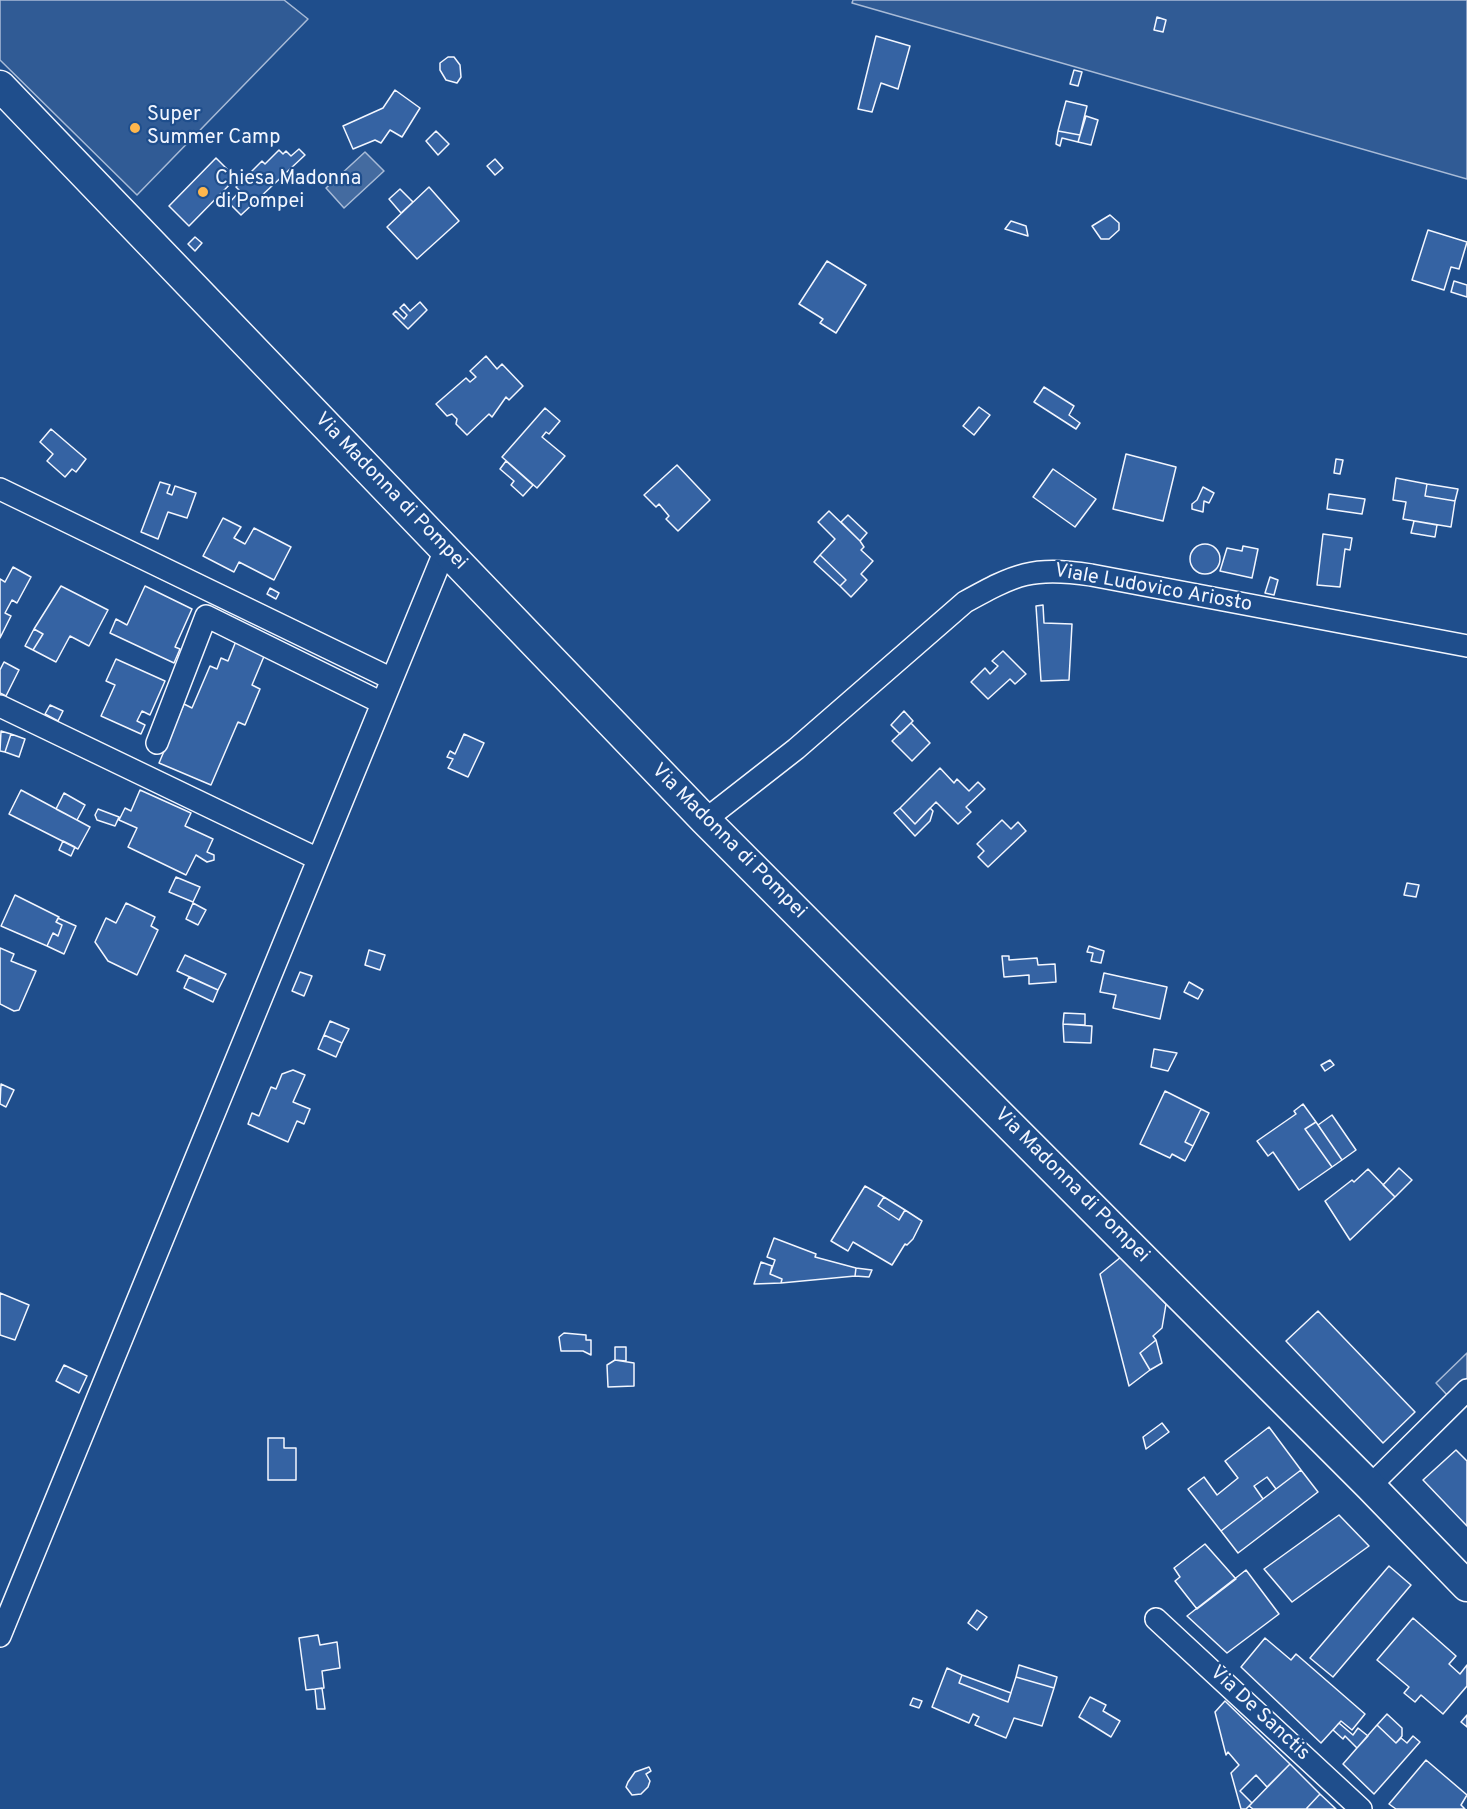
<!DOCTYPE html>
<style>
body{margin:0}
canvas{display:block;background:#1f4e8c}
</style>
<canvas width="1467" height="1809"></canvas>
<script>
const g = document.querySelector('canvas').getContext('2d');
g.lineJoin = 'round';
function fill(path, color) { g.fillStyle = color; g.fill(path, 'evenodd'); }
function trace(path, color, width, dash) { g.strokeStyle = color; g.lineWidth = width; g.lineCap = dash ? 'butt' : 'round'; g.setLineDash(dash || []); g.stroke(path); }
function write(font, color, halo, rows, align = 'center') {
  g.font = font + ' Overpass,sans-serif'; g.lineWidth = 4.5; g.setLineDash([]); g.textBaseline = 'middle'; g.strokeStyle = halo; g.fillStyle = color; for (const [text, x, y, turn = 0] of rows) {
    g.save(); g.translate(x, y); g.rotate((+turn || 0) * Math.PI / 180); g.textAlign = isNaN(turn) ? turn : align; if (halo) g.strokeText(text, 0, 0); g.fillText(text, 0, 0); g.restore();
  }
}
const built = new Path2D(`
 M0,0h284l24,19 -171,176 -137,-135z
 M853,0h614v179l-615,-176z
 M1467,1353v25l-19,18 -12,-13z`);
fill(built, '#305b95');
trace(built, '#a8bbd7', 1.5);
const water = new Path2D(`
 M365,152l19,19 -40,37 -18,-20z`);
fill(water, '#446ba0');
trace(water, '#a8bbd7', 1.5);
const building = new Path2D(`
 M1157,17l9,3 -3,12 -9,-2z
 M876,36l34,10 -12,43 -17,-6 -9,29 -14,-3z
 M448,57h6l6,8 1,12 -4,6 -11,-3 -6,-10v-7z
 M1074,70l8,2 -4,14 -8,-2z
 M395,90l25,18 -18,29 -12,-7 -9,13 -6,-3 -22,9 -10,-23 40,-18z
 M1066,101l21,5 -7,29 -22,-4z
 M1086,116l12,4 -7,25 -13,-3z
 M436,131l13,13 -11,11 -12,-14z
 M1058,131l22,4 -2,7 -16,-4 -2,8 -4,-2z
 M299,149l6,6 -64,60 -12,-12 11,-12 -4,-4 26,-26 3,3 14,-14 4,4 3,-3 5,5z
 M216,158l20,20 -47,48 -20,-20z
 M495,159l8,9 -8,7 -8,-9z
 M429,187l30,34 -42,38 -30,-32z
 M400,189l13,13 -12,11 -12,-14z
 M1110,215l9,8v7l-10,9h-8l-9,-13z
 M1011,221l15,5 2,10 -23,-7z
 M1428,230l39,12 -8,27 -8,-2 -7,23 -32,-10z
 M195,237l7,6 -7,8 -7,-7z
 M827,261l39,24 -30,48 -16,-10 3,-4 -24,-15z
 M1454,281l13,4v12l-16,-5z
 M420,302l7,8 -19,19 -15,-15 3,-3 8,8 3,-4 -7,-7 4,-4 6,7z
 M486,356l11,13 5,-5 21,22 -14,14 -3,-3 -14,20 -3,-3 -22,21 -11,-11 1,-5 -5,-5 -5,2 -11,-12 30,-26 4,4 6,-5 -6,-6z
 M1044,387l30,19 -5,9 11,8 -4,6 -42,-27z
 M979,407l11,8 -16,20 -11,-9z
 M545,408l15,13 -11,13 -3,-2 -4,5 23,19 -28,32 -35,-31z
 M51,429l35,30 -10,13 -4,-3 -7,8 -18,-16 6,-7 -13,-12z
 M1126,454l50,13 -13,54 -50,-12z
 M1336,459l7,1 -3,14 -6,-1z
 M506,461l27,24 -10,11 -12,-11 3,-4 -14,-12z
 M677,465l33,35 -32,31 -12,-12 3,-3 -10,-12 -3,3 -12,-12z
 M1053,469l43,30 -21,28 -42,-30z
 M1396,478l31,6 -2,12 30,5 -4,26 -48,-8 3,-17 -13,-2z
 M160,482l10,3 -3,8 5,2 3,-9 21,7 -9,25 -19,-6 -10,27 -17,-7z
 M1427,484l31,5 -3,12 -30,-5z
 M1203,487l11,6 -5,10 -5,-2 -1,11 -11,-3v-5l5,-4z
 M1329,494l36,5 -3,15 -35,-5z
 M829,511l31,30 4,6 -3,3 12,11 -12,13 6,6 -16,17 -11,-11 6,-6 -26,-25 15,-16 -17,-17z
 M848,515l19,18 -7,8 -19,-19z
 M223,518l18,9 -7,11 11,6 9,-16 37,19 -17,33 -35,-18 -5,10 -31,-16z
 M1414,521l23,4 -2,12 -24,-4z
 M1323,534l29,4 -2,12 -5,-1 -5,38 -23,-2z
 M1190 559a15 15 0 1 1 30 0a15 15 0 1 1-30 0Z
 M1243,546l15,3 -6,29 -32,-7 7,-23 15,3z
 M820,555l26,25 -6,6 -26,-24z
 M13,567l18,10 -14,26 -5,-3 -7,13 6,3 -11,22v-59l5,3z
 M1270,577l8,3 -4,15 -9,-2z
 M61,586l47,24 -19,36 -19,-10 -14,26 -23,-12 10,-16 -9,-5z
 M145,586l47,23 -17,38 5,2 -6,14 -64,-30 6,-14 11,6z
 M270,588l9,5 -3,6 -9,-5z
 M1043,605l1,18 28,1 -3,56 -28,1 -5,-75z
 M34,629l9,5 -10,16 -8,-4z
 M236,641l29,13 -13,31 8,4 -15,36 -7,-3 -27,63 -52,-22 25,-59 8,4 18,-42 7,3 4,-11 7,3z
 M1003,651l23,23 -11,10 -5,-5 -22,20 -17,-17 14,-14 5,6 8,-8 -6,-5z
 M116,659l49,22 -15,34 -8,-4 -5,10 8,4 -4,9 -40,-18 14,-31 -9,-4z
 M4,662l15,8 -13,26 -6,-3v-23z
 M50,705l13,6 -5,10 -13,-7z
 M904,711l9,10 -13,13 -9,-9z
 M911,723l19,20 -18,18 -20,-20z
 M1,731l10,3 -6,18 -5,-1z
 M11,734l14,5 -6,18 -14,-5z
 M464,734l20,9 -16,34 -20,-9 5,-9 -6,-2 3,-6 5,3z
 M940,768l14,15 3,-4 12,12 9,-9 7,7 -19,18 5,5 -13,12 -22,-22 -21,22 -15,-16z
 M21,790l69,37 -12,22 -69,-35z
 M140,790l51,23 -6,13 28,13 -6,13 7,3v5l-7,2 -11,-7 -10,20 -58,-28 9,-19 -18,-8 6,-12 6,3z
 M64,793l21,12 -8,15 -21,-11z
 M900,808l15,16 15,-16 3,3 -3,10 -15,15 -21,-23z
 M98,809l21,8 -4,9 -18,-6 -2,-5z
 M1002,820l9,9 7,-7 8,9 -38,36 -10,-10 6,-6 -7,-7z
 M63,841l12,6 -4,9 -12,-6z
 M176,877l24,10 -7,15 -24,-10z
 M1407,883l12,2 -3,12 -12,-2z
 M15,895l44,22 -3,5 6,3 -4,11 -5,-3 -6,13 -46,-20z
 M126,903l29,14 -4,9 7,4 -21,45 -29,-14 -13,-19 11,-24 10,5z
 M193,903l13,7 -8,15 -12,-6z
 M58,918l18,8 -12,28 -17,-8 6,-13 5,3 4,-11 -6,-3z
 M1089,946l15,5 -3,12 -10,-2 2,-8 -6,-1z
 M0,948l14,6 -3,7 25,10 -17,39 -5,1 -14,-7z
 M369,950l16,5 -5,15 -15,-5z
 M185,955l41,19 -8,16 -41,-19z
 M1002,956h7v4l28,-2 1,7 17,-1 1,18 -27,2v-9l-25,2z
 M300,972l12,4 -8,20 -12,-5z
 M1104,973l63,14 -7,32 -47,-11 3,-13 -16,-3z
 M189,977l29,13 -5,12 -29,-14z
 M1189,982l14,8 -5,9 -14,-7z
 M1064,1013l21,1v11l-22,-1z
 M330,1021l19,8 -7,14 -18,-8z
 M1063,1024l29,2 -1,17 -27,-1z
 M324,1035l18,8 -6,14 -18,-8z
 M1154,1049l23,4 -9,18 -17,-4z
 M1330,1060l4,5 -9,6 -4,-6z
 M293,1070l12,5 -12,27 17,7 -6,15 -7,-3 -9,21 -40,-18 4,-11 7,3 12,-29 5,2 6,-15z
 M1,1084l13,6 -8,17 -6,-3z
 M1165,1091l36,18 -16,33 8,4 -8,15 -13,-7 -2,4 -30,-14z
 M1303,1104l13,18 -11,7 27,38 -33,23 -26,-38 -5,4 -11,-15 39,-27 -2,-3z
 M1201,1109l8,4 -16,33 -8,-4z
 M1332,1115l24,35 -14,10 -24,-35z
 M1316,1122l26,38 -10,7 -27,-38z
 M1399,1168l13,12 -17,17 -12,-12z
 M1368,1169l27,28 -45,43 -25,-39 27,-21 2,2z
 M865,1186l19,11 -6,9 21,14 6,-10 17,11 -9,18 -6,6 -2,-1 -13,21 -39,-23 -5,9 -17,-10z
 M884,1197l21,13 -6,10 -21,-14z
 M774,1238l42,16 -1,3 41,11 -1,8 -74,7 1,-4 -12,-5 5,-14 -8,-3z
 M1121,1257l45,47 -4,24 -9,8 3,4 -16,13 10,17 -21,16 -29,-112z
 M761,1262l11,4 -2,8 12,5 -1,4 -27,1z
 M856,1268l16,2 -3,7 -14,-1z
 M0,1293l29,12 -14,35 -15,-5z
 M1318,1311l97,101 -32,31 -97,-102z
 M564,1333l22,2v5h5v15l-8,-4h-22l-2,-14z
 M1156,1340l6,23 -12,7 -10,-17z
 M615,1347h11v14l-11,-1z
 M615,1360l19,3v23l-26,1 -1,-22z
 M64,1365l23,11 -8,17 -23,-12z
 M1162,1423l7,9 -23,17 -3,-12z
 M1269,1427l32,43 -25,19 -9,-12 -13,9 9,13 -42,32 -33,-42 16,-12 13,18 21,-17 -13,-17z
 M268,1438h16v10h12v32h-28z
 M1456,1450l11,11v65l-44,-46z
 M1301,1470l17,22 -80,61 -17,-22z
 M1339,1515l30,31 -77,56 -28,-33z
 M1205,1544l31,35 -39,30 -22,-28 5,-4 -6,-9z
 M1389,1566l22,19 -78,92 -23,-19z
 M1246,1570l33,44 -52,39 -40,-37z
 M977,1610l10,7 -10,13 -9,-7z
 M1413,1618l43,38 -7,8 11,10 7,-9v21l-24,28 -22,-19 -6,7 -11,-9 5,-6 -32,-27z
 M318,1635l2,10 17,-3 3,26 -18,3 2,17 -18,2 -7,-52z
 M1265,1638l26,22 5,-6 69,60 -13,16 -11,-9 -20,22 -80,-76z
 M1019,1665l38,12 -3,11 -38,-11z
 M947,1668l15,7 -3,8 49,19 8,-25 38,11 -12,38 -28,-8 -8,20 -31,-13 4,-8 -6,-3 -4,9 -37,-16z
 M962,1675l49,18 -3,9 -49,-19z
 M322,1688l3,21h-8l-2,-20z
 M1090,1697l16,8 -3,6 17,10 -9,16 -32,-20z
 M913,1698l9,3 -3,7 -9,-3z
 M1225,1701l65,63 -23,23 -11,-12 -16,16 12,12 -6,6h-5l-10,-36 8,-8 -11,-13 -2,3 -11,-43z
 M1387,1714l15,14v8l-6,7 -19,-18z
 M1467,1715v12l-6,-5z
 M1339,1723l14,12 5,-7 10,8 -11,12 -12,-12 -2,3 -10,-9z
 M1377,1725l19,18 5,-5 6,5 6,-7 7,6 -46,52 -31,-30z
 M1426,1760l41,35 -6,10 4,4h-69l-7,-5z
 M1290,1764l30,30 -14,15h-53l-4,-3z
 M649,1767l2,4 -5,3 4,7 -2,6 -7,7 -9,1 -6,-8 2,-5 7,-10z
 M1320,1794l16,15h-30z`);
fill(building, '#3563a3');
trace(building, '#f2f6ff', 1.5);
const street = new Path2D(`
 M0,489l392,190
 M0,706l318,153
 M157,743l49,-127 176,87
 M705,820l91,-71 169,-147c51,-28 67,-36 126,-27l376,71
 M1370,1486l97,-96
 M1156,1619l205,190
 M0,1636l445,-1086`);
const secondary = new Path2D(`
 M0,86l705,734 665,666 97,100`);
trace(street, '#f2f6ff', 24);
trace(secondary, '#f2f6ff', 33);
trace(street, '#1f4e8c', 21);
trace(secondary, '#1f4e8c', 30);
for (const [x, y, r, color] of [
 [135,128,6,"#ffb74d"],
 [203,192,6,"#ffb74d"]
]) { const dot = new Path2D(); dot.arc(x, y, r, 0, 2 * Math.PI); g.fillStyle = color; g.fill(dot); trace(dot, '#1f4e8c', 2); }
write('20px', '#f2f6ff', '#1f4e8c', [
 ["Super",147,116],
 ["Summer Camp",147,139],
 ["Chiesa Madonna",215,180],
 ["di Pompei",215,203]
], 'left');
write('20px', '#f2f6ff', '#1f4e8c', [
 ["Via Madonna di Pompei",390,492,46],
 ["Viale Ludovico Ariosto",1153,589,10],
 ["Via Madonna di Pompei",728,842,45],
 ["Via Madonna di Pompei",1071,1186,45],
 ["Via De Sanctis",1259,1714,43]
]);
</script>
